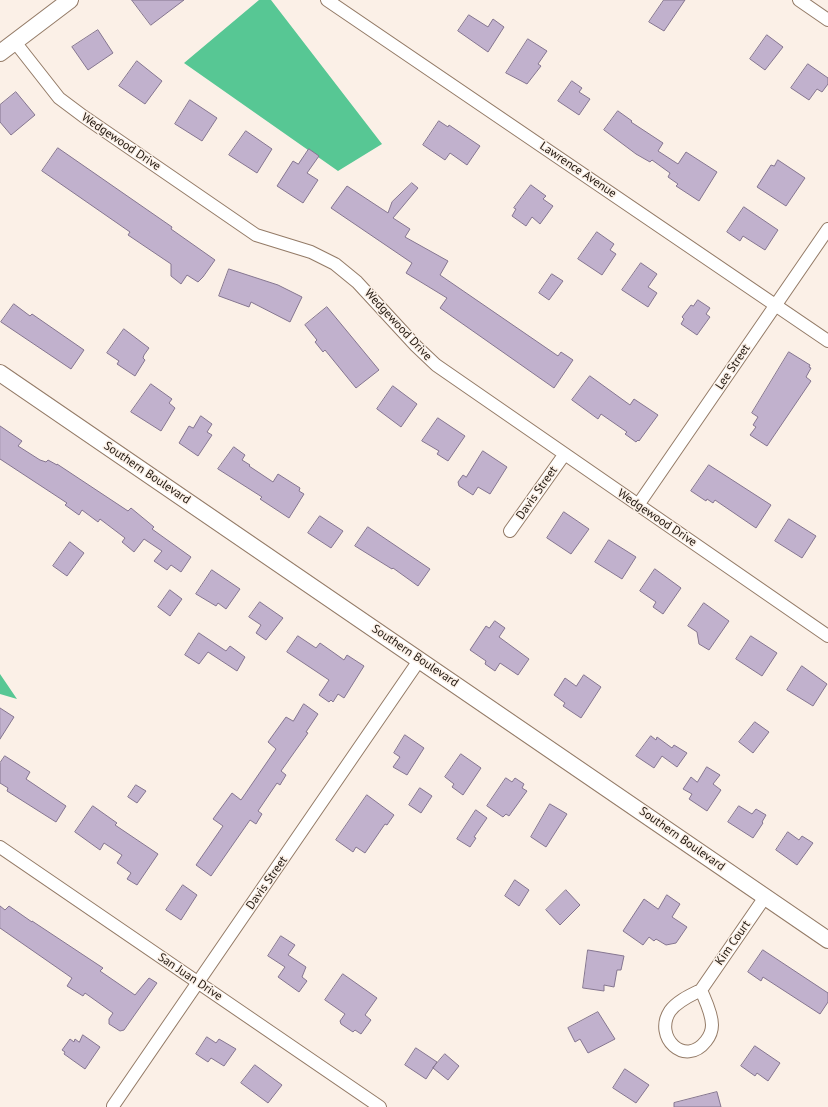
<!DOCTYPE html>
<style>
body{margin:0}
canvas{display:block;background:#fbf0e7}
</style>
<canvas width="828" height="1107"></canvas>
<script>
const g = document.querySelector('canvas').getContext('2d');
g.lineJoin = 'round';
function fill(path, color) { g.fillStyle = color; g.fill(path, 'evenodd'); }
function trace(path, color, width, dash) { g.strokeStyle = color; g.lineWidth = width; g.lineCap = dash ? 'butt' : 'round'; g.setLineDash(dash || []); g.stroke(path); }
function write(font, color, halo, rows, align = 'center') {
  g.font = font + ' "PT Sans",sans-serif'; g.lineWidth = 3; g.setLineDash([]); g.textBaseline = 'middle'; g.strokeStyle = halo; g.fillStyle = color; for (const [text, x, y, turn = 0] of rows) {
    g.save(); g.translate(x, y); g.rotate((+turn || 0) * Math.PI / 180); g.textAlign = isNaN(turn) ? turn : align; if (halo) g.strokeText(text, 0, 0); g.fillText(text, 0, 0); g.restore();
  }
}
fill(new Path2D(`
 M259,0h12l111,144 -44,27 -154,-108z
 M0,674l17,25 -17,-5z`), '#57c794');
const building = new Path2D(`
 M132,0h52l-33,25z
 M664,0h21l-21,31 -15,-9z
 M469,15l19,12 5,-8 11,8 -16,25 -30,-21z
 M98,30l15,23 -25,17 -16,-23z
 M767,35l16,12 -18,23 -15,-11z
 M528,39l19,12 -9,13 3,2 -14,18 -21,-11z
 M137,61l25,20 -17,23 -26,-18z
 M808,64l20,14v6l-6,8 -5,-3 -8,11 -18,-12z
 M572,81l10,7 -3,4 11,7 -11,16 -21,-14z
 M16,92l19,23 -24,20 -11,-13v-17z
 M190,100l27,18 -15,23 -27,-17z
 M618,111l14,10 -1,1 32,21 -5,8 20,13 8,-12 31,20 -18,29 -23,-15 2,-2 -10,-7 2,-4 -18,-13 -2,2 -14,-8 -32,-24z
 M439,121l9,6 1,-2 31,21 -13,19 -17,-12 -5,7 -22,-15z
 M246,131l26,18 -15,24 -28,-18z
 M58,148l114,79 -1,2 44,31 -12,17 -5,5 -11,-7 -6,9 -10,-8v-12l-43,-29 2,-3 -88,-61z
 M309,149l10,7 -12,17 11,7 -15,23 -26,-17 16,-25 5,3z
 M778,160l27,18 -19,28 -29,-19 14,-22 3,1z
 M412,183l6,5 -25,30 17,11 -5,8 43,24 -8,14 118,81 3,-4 12,8 -19,28 -114,-80 7,-10 -41,-25 6,-10 -81,-55 16,-22 41,27 4,-11z
 M531,185l15,11 -3,3 10,7 -13,18 -8,-7 -6,9 -14,-10 4,-7 -2,-1z
 M744,207l34,23 -13,20 -22,-14 -3,5 -13,-9z
 M597,232l17,12 -4,6 6,4 -14,21 -24,-16z
 M641,263l16,11 -9,13 9,6 -9,14 -26,-17z
 M229,269l49,16 24,12 -12,25 -39,-20 -2,5 -30,-11z
 M552,274l11,7 -14,19 -10,-7z
 M698,300l12,8 -4,6 4,3 -13,18 -16,-11 3,-5 -2,-2 9,-12 2,1z
 M14,304l16,12 2,-2 52,36 -13,19 -70,-47z
 M327,307l52,63 -23,18 -31,-38 -2,2 -8,-10 2,-2 -12,-15z
 M124,329l25,19 -5,7 -1,3 2,2 -10,16 -18,-12 2,-3 -12,-8z
 M789,352l21,13 -1,2 2,1 -5,9 5,4 -44,65 -17,-11 6,-8 -3,-2 5,-8 -6,-4z
 M590,376l40,29 4,-6 24,16 -19,26 -1,-1 -2,2 -11,-8 2,-2 -26,-18 -3,5 -26,-19z
 M151,384l21,15 -3,4 6,5 -14,23 -30,-19z
 M393,386l24,18 -16,23 -24,-18z
 M201,416l11,8 -5,8 5,3 -14,21 -19,-13 10,-17 4,2z
 M438,418l27,18 -17,25 -11,-7 2,-3 -17,-10z
 M0,426l22,15 -4,5 22,14 6,2 2,-2 9,5v-1l71,47 3,-3 23,19 -2,2 39,28 -10,15 -10,-7 -4,5 -13,-9 8,-10 -18,-12 -10,13 -12,-10 3,-4 -25,-19 -2,3 -16,-12 -3,5 -14,-10 2,-2 -67,-44z
 M234,447l11,8 -3,5 8,5 -1,1 24,16 5,-8 22,14 -1,3 5,3 -15,24 -29,-19 2,-2 -44,-28z
 M483,451l24,16 -17,27 -12,-7 -5,8 -14,-9 -1,-4 5,-7 3,2z
 M709,465l62,40 -15,23 -41,-28 -2,3 -6,-4 -1,2 -15,-10z
 M564,512l25,17 -18,25 -24,-16z
 M320,516l23,15 -12,17 -23,-15z
 M789,519l27,17 -14,22 -27,-17z
 M368,527l62,42 -12,17 -25,-18 -1,1 -37,-23z
 M609,540l27,17 -14,22 -27,-17z
 M70,542l14,11 -17,23 -14,-10z
 M655,569l26,19 -18,26 -10,-7 3,-5 -16,-11z
 M212,570l28,19 -14,20 -8,-6 -2,3 -20,-12z
 M170,590l12,9 -12,17 -12,-9z
 M260,602l23,16 -17,22 -10,-7 5,-8 -12,-8z
 M704,603l25,18 -20,29 -10,-6 -2,-12 -9,-6z
 M495,621l10,7 -6,9 30,22 -11,16 -18,-12 -5,8 -10,-7 1,-3 -16,-11 16,-24 3,2z
 M199,633l27,18 4,-5 15,11 -8,14 -29,-19 -9,12 -14,-9z
 M298,636l18,12 4,-5 24,17 3,-5 17,11 -20,32 -6,-4 -5,8 -2,-2 -2,2 -10,-7 10,-15 -42,-28z
 M751,636l26,17 -15,23 -26,-17z
 M802,666l25,18 -14,22 -26,-16z
 M584,675l17,12 -20,31 -18,-12 2,-3 -11,-8 11,-17 11,8z
 M304,704l14,10 -12,18 2,1 -27,38 5,4 -6,10 -3,-2 -19,28 4,3 -6,10 -6,-4 -39,56 -15,-11 27,-39 -10,-7 19,-26 9,7 35,-51 -8,-7 18,-25 7,4z
 M0,708l14,9 -14,22z
 M755,722l14,10 -16,21 -14,-11z
 M405,735l19,13 -17,27 -14,-8 7,-10 -6,-4z
 M651,736l5,4 1,-3 15,11 2,-3 13,8 -10,14 -15,-11 -8,12 -18,-12z
 M461,754l20,14 -18,27 -11,-8 2,-3 -9,-7z
 M5,756l25,16 -4,7 40,27 -10,16 -49,-31 1,-3 -8,-5v-20z
 M707,767l13,8 -7,9 8,6 -14,21 -18,-12 3,-5 -9,-5 8,-12 6,5z
 M506,778l6,4 3,-4 9,6 -2,4 5,3 -18,25 -3,-2 -3,3 -16,-11z
 M136,785l10,6 -9,12 -9,-6z
 M420,788l12,8 -11,17 -12,-8z
 M367,795l27,20 -7,10 -2,-1 -20,29 -9,-6 -3,5 -17,-12z
 M550,804l17,10 -21,33 -15,-10z
 M93,806l24,17 -2,2 43,29 -21,31 -10,-6 4,-6 -14,-10 5,-8 -18,-12 -4,7 -25,-18z
 M739,806l13,8 4,-5 10,6 -4,7 1,1 -10,15 -25,-16z
 M476,810l11,8 -13,19 2,1 -6,9 -13,-8z
 M788,832l11,8 3,-4 11,7 -16,22 -21,-15z
 M515,880l14,10 -10,16 -14,-10z
 M183,885l14,10 -16,25 -15,-10z
 M566,890l14,15 -20,20 -14,-15z
 M667,895l13,9 -8,13 15,10 -11,16 -10,2 -10,-6 -2,2 -5,-4 -6,8 -20,-14 21,-32 14,10z
 M0,906l5,4 4,-4 23,16v-1l71,47 -3,3 35,24 14,-17 8,5 -33,47 -4,1 -11,-7v-5l4,-6 -28,-20 -2,3 -16,-10 5,-8 -72,-50z
 M281,936l14,9 -7,10 18,12 -4,10 5,4 -8,11 -21,-15 7,-10 -17,-11z
 M588,950l36,6 -3,14h-4l-3,17 -10,-2v6l-21,-3z
 M763,950l65,43v9l-8,12 -57,-37 -2,4 -13,-9z
 M343,974l34,24 -12,17 6,5 -10,14 -6,-4 -2,2 -12,-8 -1,-3 5,-7 -20,-14z
 M598,1012l17,27 -27,14 -8,-14 -5,3 -7,-14z
 M83,1035l17,12 -15,22 -21,-15 1,-2 -3,-2 8,-11 4,3 1,-3 4,3z
 M207,1037l9,6 3,-4 17,10 -12,17 -13,-8 -3,4 -12,-8z
 M755,1046l25,17 -12,18 -11,-8 -2,3 -14,-10z
 M416,1048l21,14 -11,17 -21,-14z
 M445,1054l14,12 -11,14 -15,-12z
 M255,1065l27,20 -14,18 -27,-20z
 M625,1069l24,16 -13,18 -23,-15z
 M717,1092l4,15h-47v-4z`);
fill(building, '#c1b1cd');
trace(building, '#857690', 1);
const street = new Path2D(`
 M327,0l501,341
 M799,0l29,20
 M15,42l44,56 24,18 173,119 55,17 24,12 22,18 59,64 20,19 392,271
 M638,505l190,-276
 M510,531l54,-76
 M0,847l380,260
 M701,990c-10,5 -24,11 -31,21 -17,26 15,57 36,30 4,-5 6,-10 6,-16 0,-12 -7,-25 -11,-35l64,-93
 M113,1106l307,-447`);
const secondary = new Path2D(`
 M0,53l70,-53
 M0,373l828,567`);
trace(street, '#947b67', 14);
trace(secondary, '#947b67', 18);
trace(street, '#fff', 12);
trace(secondary, '#fff', 16);
write('12px', '#20170f', '#fbf0e7', [
 ["Wedgewood Drive",121,142,34],
 ["Lawrence Avenue",578,170,34],
 ["Wedgewood Drive",398,325,47],
 ["Lee Street",733,367,-56],
 ["Southern Boulevard",147,473,34],
 ["Davis Street",537,493,-55],
 ["Wedgewood Drive",657,518,34],
 ["Southern Boulevard",415,656,34],
 ["Southern Boulevard",682,839,35],
 ["Davis Street",267,883,-55],
 ["Kim Court",733,943,-55],
 ["San Juan Drive",190,977,34]
]);
</script>
